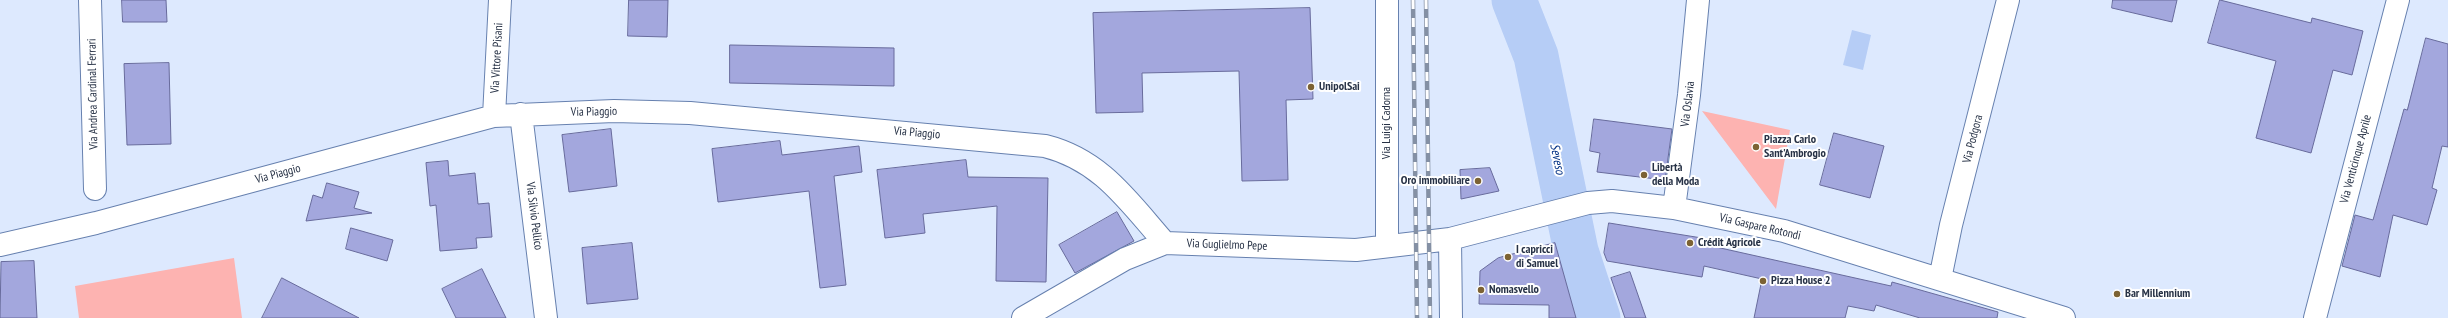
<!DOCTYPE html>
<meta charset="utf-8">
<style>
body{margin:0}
canvas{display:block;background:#dde9fe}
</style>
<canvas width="2448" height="318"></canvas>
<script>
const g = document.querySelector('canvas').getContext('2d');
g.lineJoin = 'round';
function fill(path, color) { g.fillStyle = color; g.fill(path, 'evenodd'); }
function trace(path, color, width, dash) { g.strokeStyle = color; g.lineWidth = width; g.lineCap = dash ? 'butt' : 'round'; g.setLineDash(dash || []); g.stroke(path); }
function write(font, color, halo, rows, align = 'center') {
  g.font = font + ' "PT Sans Narrow",sans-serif'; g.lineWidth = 4; g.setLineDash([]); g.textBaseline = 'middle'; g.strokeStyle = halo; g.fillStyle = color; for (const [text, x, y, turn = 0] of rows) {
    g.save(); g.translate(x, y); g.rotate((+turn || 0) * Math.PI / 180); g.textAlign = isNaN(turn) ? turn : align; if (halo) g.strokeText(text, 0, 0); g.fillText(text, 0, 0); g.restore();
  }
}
fill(new Path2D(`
 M1702,111l88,19 -14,79z
 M234,258l8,60h-163l-4,-32z`), '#fdb3b1');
fill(new Path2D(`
 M1852,30l19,5 -8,35 -20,-5z`), '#b6cdf6');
trace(new Path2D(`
 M1514,0l22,56 40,195 22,67`), '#b6cdf6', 45);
const building = new Path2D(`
 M122,0h44l1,22h-44z
 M629,0h39l-1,37 -39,-1z
 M2113,0h64l-5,22 -60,-14z
 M2220,0l91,23 1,-5 51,13 -11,44 -19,-5 -22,83 -55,-15 20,-77 -68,-18z
 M1310,8l3,91 -27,1 2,80 -46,1 -3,-110 -97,2 1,39 -47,1 -3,-100z
 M2426,38l22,6v103l-6,-1 -10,42 5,2 -10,35 -34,-10 -13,62 -38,-11 13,-51 18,5 31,-111 3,1z
 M730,45l164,3v38l-164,-3z
 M169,63l2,81 -44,1 -3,-81z
 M1594,119l78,10 -7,51 -68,-8 3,-19 -10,-2z
 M611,129l6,57 -48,6 -7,-57z
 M1834,133l50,13 -14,52 -50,-13z
 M780,141l2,14 77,-9 3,26 -28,4 12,109 -26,3 -11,-97 -91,11 -6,-53z
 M966,160l2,17 80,1 -2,104 -50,-1 1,-75 -74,8 2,19 -40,5 -8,-68z
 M448,161l1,15 26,-3 3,31 11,-1 3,34 -16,1 1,10 -37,3 -4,-46 -6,1 -4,-43z
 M1490,168l9,23 -38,8 -1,-29z
 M327,183l32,9 -5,16 18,5 -66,8 7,-26 9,3z
 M1117,212l17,29 -59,32 -16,-28z
 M1609,223l99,16 -1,6 184,41 1,-4 106,30 -1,6h-77l-44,-13 -2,6 -26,-5 -3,12h-91l8,-39 -58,-13 -2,11 -95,-16 -3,-8z
 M351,228l42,12 -6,21 -41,-12z
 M632,243l6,56 -51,5 -5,-56z
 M1555,243l21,75h-27v-13l-70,-1 1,-33 18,-13z
 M34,261l3,57h-37l1,-56z
 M482,269l24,49h-50l-14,-29z
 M1630,272l16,46h-21l-14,-40z
 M282,278l77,40h-97z`);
fill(building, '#a3a7dd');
trace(building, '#686b9c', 1);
const street = new Path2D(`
 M90,0l5,189
 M1387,0v246
 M521,114l25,204
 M494,116l6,-116
 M1674,208l15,-113 9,-95
 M1450,239l1,79
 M0,245l96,-22 398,-107 120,-5 76,2 355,33c56,14 83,55 120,97
 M1940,279l11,-54 57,-225
 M1023,318l102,-59 40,-16 191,7 94,-11 138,-36 24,-2 62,7 110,23 280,87
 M2315,318l83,-318`);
trace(street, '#6781af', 24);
trace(street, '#fff', 22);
const rail = new Path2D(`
 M1413,0l4,318
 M1426,0l4,318`);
trace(rail, '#8490a4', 4.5);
trace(rail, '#fff', 3, [9]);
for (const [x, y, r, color] of [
 [1311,87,4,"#7c6233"],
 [1756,147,4,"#7c6233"],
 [1644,175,4,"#7c6233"],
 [1478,181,4,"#7c6233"],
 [1690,243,4,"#7c6233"],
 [1508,257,4,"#7c6233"],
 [1763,281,4,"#7c6233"],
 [1481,290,4,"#7c6233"],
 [2117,294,4,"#7c6233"]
]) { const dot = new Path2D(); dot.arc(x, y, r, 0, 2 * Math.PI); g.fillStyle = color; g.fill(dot); trace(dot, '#fff', 1.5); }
write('12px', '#263145', '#fff', [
 ["Via Vittore Pisani",497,58,-87],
 ["Via Andrea Cardinal Ferrari",93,94,-91],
 ["Via Oslavia",1688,104,-83],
 ["Via Piaggio",594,112,-1],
 ["Via Luigi Cadorna",1387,123,-90],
 ["Via Piaggio",917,133,5],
 ["Via Podgora",1973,139,-76],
 ["Via Venticinque Aprile",2356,159,-75],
 ["Via Piaggio",278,174,-15],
 ["Via Silvio Pellico",534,216,83],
 ["Via Gaspare Rotondi",1760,227,13],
 ["Via Guglielmo Pepe",1227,245,2]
]);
write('bold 12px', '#263145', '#fff', [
 ["UnipolSai",1319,87],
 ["Piazza Carlo",1764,140],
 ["Sant'Ambrogio",1764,154],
 ["Libertà",1652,168],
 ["della Moda",1652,182],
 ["Oro immobiliare",1470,181,"right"],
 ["Crédit Agricole",1698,243],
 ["I capricci",1516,250],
 ["di Samuel",1516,264],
 ["Pizza House 2",1771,281],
 ["Nomasvello",1489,290],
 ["Bar Millennium",2125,294]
], 'left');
write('italic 13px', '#002f83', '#fff', [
 ["Seveso",1557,159,79]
]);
</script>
